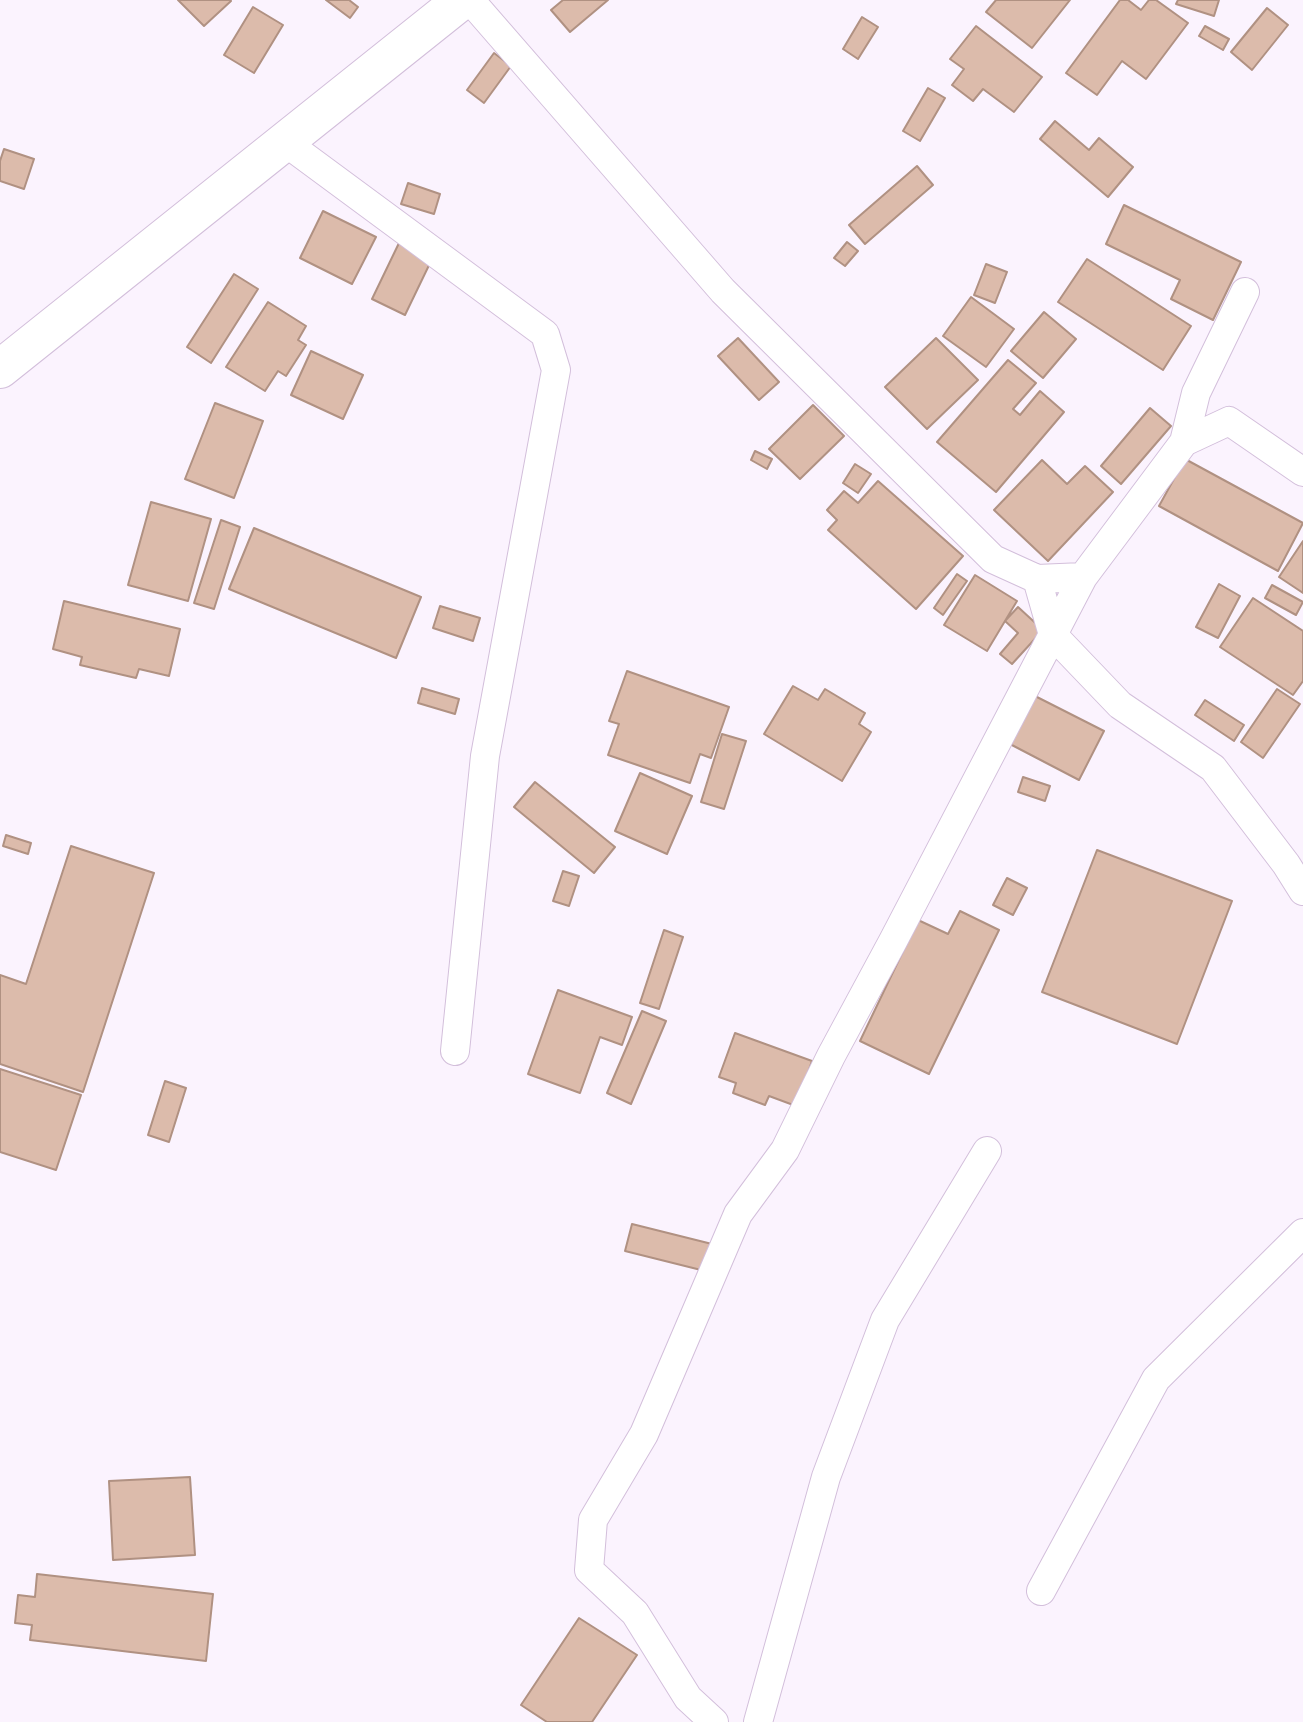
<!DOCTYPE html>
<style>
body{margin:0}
canvas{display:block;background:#fbf3fe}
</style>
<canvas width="1303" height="1722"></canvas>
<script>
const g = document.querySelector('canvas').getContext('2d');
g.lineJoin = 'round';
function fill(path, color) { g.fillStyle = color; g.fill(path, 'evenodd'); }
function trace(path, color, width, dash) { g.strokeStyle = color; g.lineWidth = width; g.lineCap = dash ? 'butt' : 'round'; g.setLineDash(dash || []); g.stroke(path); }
const building = new Path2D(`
 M178,0h52l1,1 -27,25z
 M326,0h23l9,7 -8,11z
 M563,0h45l-38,32 -19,-22z
 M996,0h74l-38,48 -46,-36z
 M1120,0h8l13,10 8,-10h7l32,23 -42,56 -24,-18 -25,34 -31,-22z
 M1178,0h41l-5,16 -38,-12z
 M253,7l30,18 -29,48 -30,-18z
 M1267,8l21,17 -36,45 -21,-18z
 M862,17l16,10 -20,32 -15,-10z
 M976,26l66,51 -28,35 -31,-23 -10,12 -21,-16 12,-16 -14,-10z
 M1205,26l24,13 -6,11 -24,-14z
 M494,53l17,13 -27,37 -17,-13z
 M928,88l17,10 -25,43 -17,-10z
 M1055,121l34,29 10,-12 34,29 -25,30 -68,-58z
 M4,149l30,10 -10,30 -24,-8v-20z
 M917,166l16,19 -68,59 -16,-19z
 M408,183l32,11 -6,20 -33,-10z
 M1124,205l117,57 -28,58 -42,-21 9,-19 -74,-36z
 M323,211l53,26 -24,47 -52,-26z
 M847,242l11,9 -13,15 -11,-8z
 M399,243l33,16 -27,56 -33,-16z
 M1087,259l104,67 -28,44 -105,-68z
 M986,264l21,8 -12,31 -21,-8z
 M234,274l24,15 -47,74 -24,-16z
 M971,297l43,32 -28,38 -43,-31z
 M268,302l38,24 -8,14 8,5 -20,31 -8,-5 -13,20 -39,-24z
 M1044,312l32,27 -33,39 -32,-27z
 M738,338l41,44 -20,18 -41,-44z
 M936,338l42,42 -51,49 -42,-42z
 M311,351l52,24 -20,44 -52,-24z
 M1008,360l28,23 -23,26 7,6 20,-24 24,21 -68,80 -59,-50z
 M215,403l48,18 -29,77 -49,-19z
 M813,405l31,31 -44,43 -31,-30z
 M1150,408l21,18 -50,58 -20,-18z
 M755,451l17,8 -5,10 -16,-9z
 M1185,459l118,64 -25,48 -119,-65z
 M1042,460l25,24 18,-18 28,26 -65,69 -54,-51z
 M855,464l16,10 -13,19 -15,-10z
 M878,481l85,75 -47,53 -88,-79 9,-10 -10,-10 17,-19 14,12z
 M151,502l60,17 -23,82 -60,-16z
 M221,520l19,7 -26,82 -20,-6z
 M254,528l167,69 -25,61 -167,-69z
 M1303,541v52l-24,-16z
 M957,574l10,7 -24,34 -9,-7z
 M975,575l42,26 -30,50 -43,-26z
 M1219,584l21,12 -22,42 -22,-11z
 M1272,585l31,17 -7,13 -31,-17z
 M1253,598l50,33v50l-10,14 -73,-48z
 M64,601l116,28 -11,47 -30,-7 -3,9 -56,-13 2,-8 -29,-8z
 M440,606l40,12 -7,23 -40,-13z
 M1018,607l25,23 -31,34 -12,-10 18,-21 -13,-12z
 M627,671l102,36 -18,51 -11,-4 -10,29 -82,-28 11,-31 -10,-3z
 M793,686l25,14 7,-11 40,24 -6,11 12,8 -29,49 -78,-47z
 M422,688l37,11 -4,15 -37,-11z
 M1277,689l23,15 -37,54 -22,-16z
 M1033,695l71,36 -25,49 -71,-37z
 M1205,700l39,25 -10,16 -39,-26z
 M722,734l24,7 -22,68 -23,-7z
 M640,773l52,23 -25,58 -52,-23z
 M1023,777l27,9 -5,15 -27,-9z
 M535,782l80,65 -21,26 -80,-66z
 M6,835l25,8 -3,11 -25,-8z
 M71,846l83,27 -71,219 -83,-28v-89l26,9z
 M1097,850l135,51 -55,143 -135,-52z
 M563,871l16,5 -10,30 -16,-5z
 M1007,878l20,10 -14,27 -20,-10z
 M960,911l39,19 -70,144 -69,-33 58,-121 30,14z
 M664,930l19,7 -24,72 -19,-6z
 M558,990l74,27 -10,28 -22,-8 -20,56 -52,-19z
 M642,1011l24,10 -35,83 -24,-11z
 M735,1033l77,28 -16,45 -27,-10 -4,9 -32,-12 3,-10 -17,-6z
 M0,1069l81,26 -25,75 -56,-18z
 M165,1081l21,7 -17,54 -21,-7z
 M632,1224l84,21 -7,27 -84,-21z
 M190,1477l5,78 -82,5 -4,-79z
 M37,1574l176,20 -7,67 -176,-21 2,-15 -17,-2 3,-28 17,2z
 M579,1618l58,37 -45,67h-45l-26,-17z`);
fill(building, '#dcbbab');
trace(building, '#b09182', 2);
const minor = new Path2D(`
 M470,0l253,291 270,268 44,20 46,-2 101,-135 45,-21 74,51
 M285,142l260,192 11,36 -71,386 -30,295
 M1184,442l12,-49 49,-101
 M1037,579l16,56 67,70 93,63 73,96 17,27
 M1041,1591l115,-212 147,-146
 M714,1722l-26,-24 -53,-85 -46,-43 4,-50 51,-86 94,-220 47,-64 46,-94 62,-115 190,-364
 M758,1722l68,-245 59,-157 102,-169`);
const secondary = new Path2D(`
 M0,369l462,-369`);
trace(minor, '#d3bfdb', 30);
trace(secondary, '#d3bfdb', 40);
trace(minor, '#fff', 28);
trace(secondary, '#fff', 38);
</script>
